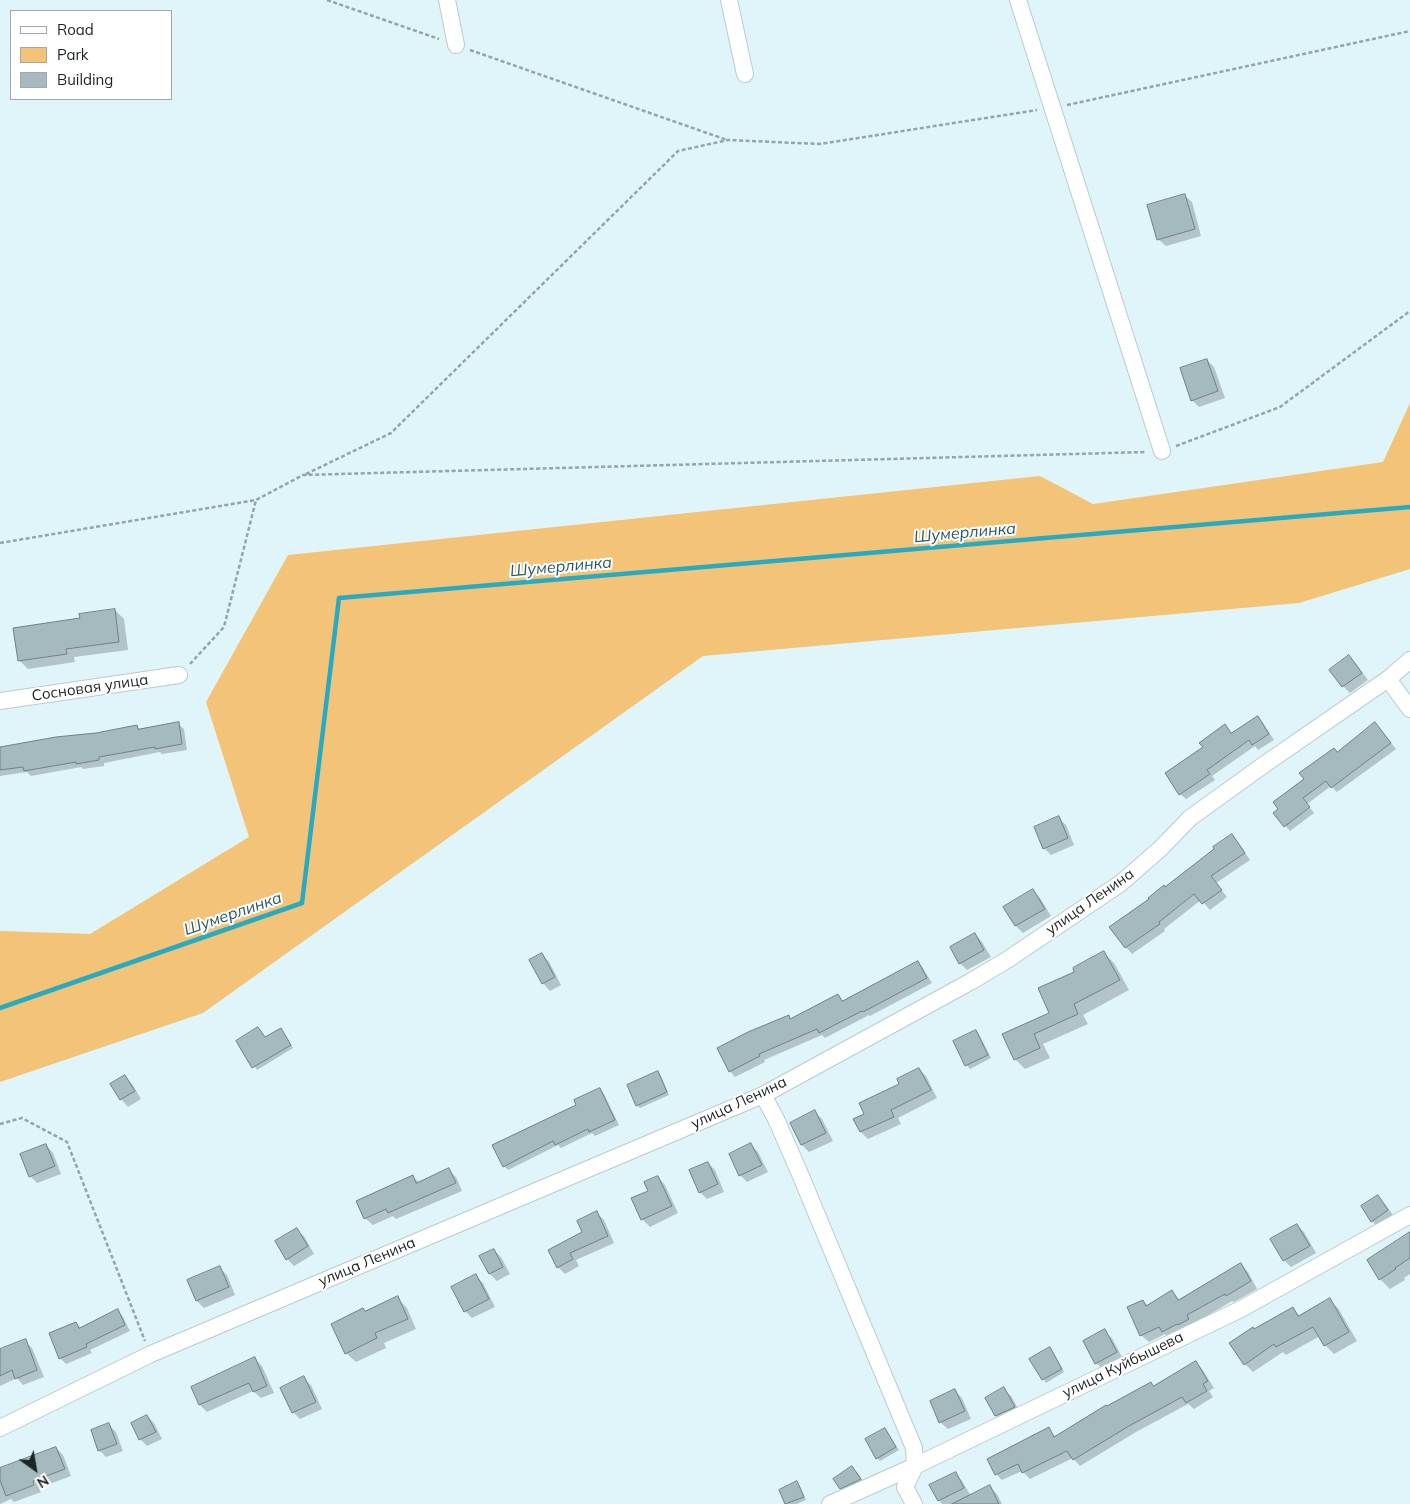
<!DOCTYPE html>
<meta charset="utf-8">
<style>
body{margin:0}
#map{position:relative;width:1410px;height:1504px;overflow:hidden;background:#dff5fa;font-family:Mulish,sans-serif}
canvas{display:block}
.legend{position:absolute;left:10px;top:10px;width:162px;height:90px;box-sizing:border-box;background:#fff;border:1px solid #a4a7a8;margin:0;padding:6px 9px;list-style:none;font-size:15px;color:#1c2426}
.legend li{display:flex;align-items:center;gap:10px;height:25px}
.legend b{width:25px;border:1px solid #a4a7a8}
.north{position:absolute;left:10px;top:1444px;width:50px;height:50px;-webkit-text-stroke:4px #fff;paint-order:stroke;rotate:148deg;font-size:14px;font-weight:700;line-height:20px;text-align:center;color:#1c2426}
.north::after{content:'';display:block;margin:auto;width:18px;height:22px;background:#1c2426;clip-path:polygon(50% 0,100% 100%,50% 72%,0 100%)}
</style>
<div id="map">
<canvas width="1410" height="1504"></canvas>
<ul class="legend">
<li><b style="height:6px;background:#fff"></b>Road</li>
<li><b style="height:14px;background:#f3c477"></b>Park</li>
<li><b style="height:14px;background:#a5babf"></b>Building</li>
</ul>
<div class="north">N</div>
</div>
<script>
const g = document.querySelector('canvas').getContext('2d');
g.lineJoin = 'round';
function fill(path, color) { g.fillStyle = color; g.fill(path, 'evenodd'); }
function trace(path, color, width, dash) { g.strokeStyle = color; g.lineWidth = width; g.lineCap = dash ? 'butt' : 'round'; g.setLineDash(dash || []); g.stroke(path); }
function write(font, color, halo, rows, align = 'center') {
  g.font = font + ' Mulish,sans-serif'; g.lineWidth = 4; g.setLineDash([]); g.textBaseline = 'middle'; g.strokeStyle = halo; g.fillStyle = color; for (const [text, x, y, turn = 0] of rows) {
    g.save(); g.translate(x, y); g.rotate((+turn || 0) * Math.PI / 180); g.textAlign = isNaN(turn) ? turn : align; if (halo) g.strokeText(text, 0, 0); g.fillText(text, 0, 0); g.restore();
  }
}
fill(new Path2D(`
 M1410,403v166l-111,34 -596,53 -500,357 -203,69v-151l90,3 159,-97 -43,-135 82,-147 752,-79 53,28 290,-42z`), '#f3c477');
fill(new Path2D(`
 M1184,195l8,7 9,34 -35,10 -8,-7z
 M1207,360l7,7 11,31 -26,9 -7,-7z
 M115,610l9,9 4,31 -54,7 1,5 -47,7 -9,-9 62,-41z
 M1349,657l7,7 12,16 -18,13 -7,-7z
 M1258,717l5,6 11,17 -16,10 -3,-4 -43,30 3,4 -29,19 -6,-5 24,-46 21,-22 7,8z
 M178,724l6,5 3,21 -25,4 -2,-2 -56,11v3l-21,3 -2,-2 -50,9 -4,-4 -27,4v-29l96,-13 41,-8 3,4z
 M1380,729l16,20 -59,43 -6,-6 -24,18 7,9 -24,18 -15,-18z
 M1058,818l8,7 8,20 -23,10 -7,-7z
 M1231,836l7,6 12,18 -34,23 11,14 -17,13 -9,-10 -37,29 1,2 -33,23 -6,-7 24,-47z
 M1033,891l7,7 11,18 -28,17 -7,-7 -11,-19z
 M975,934l7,8 9,15 -24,13 -7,-7z
 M1104,953l10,10 15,27 -46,25 5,9 -45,20 7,14 -25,11 -10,-10 -11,-24 46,-21 26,-42z
 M542,954l7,8 12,23 -11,6 -7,-8z
 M918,962l5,6 9,15 -62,33 -1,-1 -44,23 -3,-3 -58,25 1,2 -30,15 -5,-6 58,-54 3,3 47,-24 5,5z
 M258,1029l7,9 16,-9 12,19 -36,22 -19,-29z
 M976,1031l3,3 12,24 -21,11 -3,-4 -12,-23z
 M919,1069l7,7 11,22 -39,20 3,6 -33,15 -7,-7 5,-18z
 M658,1073l3,3 8,19 -29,13 -3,-3z
 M125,1077l7,7 9,15 -13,8 -7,-8 -9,-15z
 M600,1089l4,5 15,31 -24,11 -3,-3 -31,15 -3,-3 -50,25 -4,-4 74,-61z
 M815,1112l7,7 11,22 -24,11 -7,-7 -10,-22z
 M46,1145l7,8 8,21 -24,9 -7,-7z
 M751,1145l7,7 10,20 -21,10 -7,-7z
 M708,1163l7,7 9,22 -17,7 -7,-7z
 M449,1170l7,7 6,14 -66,28 -3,-3 -20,9 -8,-7 47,-42 8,7z
 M658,1177l7,8 13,28 -28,14 -8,-8 -9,-20 17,-8z
 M1378,1197l7,7 10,14 -16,10 -7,-7z
 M597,1213l7,7 10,23 -38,17 3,6 -14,8 -7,-7z
 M1297,1225l7,7 12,21 -25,14 -7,-7z
 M296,1229l8,7 10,18 -20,12 -7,-7z
 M1410,1234v40l-6,4 1,2 -15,9 -10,-10z
 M494,1250l7,7 9,17 -13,7 -7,-7 -9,-17z
 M1241,1265l7,7 9,17 -23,13 -2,-1 -62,37 -5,-4 -16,8 -8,-7 2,-34 5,5 24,-14 8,8z
 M220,1268l7,7 8,20 -31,13 -7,-7 -8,-20z
 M476,1276l7,7 12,24 -23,11 -7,-7z
 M397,1298l10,10 9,21 -32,14 2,5 -30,14 -10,-9 19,-41z
 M1329,1300l9,8 19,33 -23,13 -9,-9 -5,-9 -34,19 -3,-3 -30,20 -8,-8 10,-33 38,-22 7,7z
 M118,1311l5,6 7,14 -40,19 2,3 -26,11 -6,-6 16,-35 5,5z
 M1104,1331l8,7 11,21 -19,11 -8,-7z
 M25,1341l7,7 12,29 -21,8 -6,-7 -17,8v-25z
 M1053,1352l11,20 -18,11 -15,-23z
 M255,1359l7,7 12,27 -13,5 -8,-7 -46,21 -7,-7z
 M1196,1362l6,7 12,19 -5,3 4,6 -19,12 -6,-5 -52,28 -56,34 -7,-8 -43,21 -8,-8 -20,9 -6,-6 52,-45 8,8 51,-29 47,-21z
 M303,1378l8,7 11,24 -22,10 -7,-7z
 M1003,1389l8,7 10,18 -18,9 -7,-7 -10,-17z
 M955,1391l7,7 9,21 -23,10 -8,-7z
 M147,1416l7,7 8,16 -15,7 -7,-7z
 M109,1425l7,7 7,19 -17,6 -7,-7z
 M885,1429l14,21 -19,11 -3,-3z
 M56,1448l7,7 8,21 -32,12 2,4 -27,10 -3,-3 -11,5v-35z
 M852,1468l7,7 8,12 -19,8 -7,-7z
 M955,1473l7,8 9,15 19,-9 7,7 5,10h-60l-3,-4z
 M797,1483l3,3 6,14 -9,4h-11l-6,-14z`), '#0003');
trace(new Path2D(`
 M0,1008l302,-105 37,-305 1071,-91`), '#28abc1', 4.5);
const building = new Path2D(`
 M1185,194l10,35 -38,11 -10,-35z
 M1207,359l11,32 -27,10 -11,-33z
 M115,609l4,33 -53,7 1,5 -49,7 -5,-33 67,-10 -1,-4z
 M1349,655l13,18 -20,14 -13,-17z
 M1258,716l11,18 -17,11 -3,-5 -42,30 3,4 -31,21 -14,-22 38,-26 -4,-4 26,-19 6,9z
 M179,722l3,22 -27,5v-2l-56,10v3l-23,4v-2l-52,9 -1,-4 -23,3v-23l56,-10 40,-4 41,-8 1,4z
 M1375,722l16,21 -60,45 -5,-7 -23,17 7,9 -26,20 -11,-14 5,-4 -5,-7 31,-23 -5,-6 35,-25 3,4z
 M1059,816l9,22 -25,11 -9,-22z
 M1232,834l13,19 -34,23 11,14 -20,14 -8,-10 -35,28 1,2 -35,24 -16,-21 40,-28 -1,-1 16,-13 1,2 49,-38 -1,-2z
 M1033,889l12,20 -30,17 -12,-19z
 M975,933l9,17 -25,14 -9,-17z
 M1104,951l16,29 -46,24 4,10 -44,20 6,14 -26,12 -12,-26 47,-21 -11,-25 36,-16 -1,-4z
 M542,953l13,24 -13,7 -13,-24z
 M918,961l9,17 -64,34 -1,-1 -43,22 -2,-4 -58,25 1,2 -31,16 -12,-24 31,-16 41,-17 1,4 48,-25 4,7z
 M258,1027l7,10 16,-9 10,17 -39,23 -16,-27z
 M976,1030l12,25 -23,11 -12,-25z
 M919,1068l12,22 -40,20 3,7 -34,15 -7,-13 11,-5 -5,-11 40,-19 -2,-5z
 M658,1071l9,21 -31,14 -9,-21z
 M125,1075l10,16 -15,9 -10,-16z
 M600,1088l15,32 -26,12 -1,-3 -33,16 -2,-4 -50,26 -11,-22 84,-40 -2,-5z
 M815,1110l11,23 -25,12 -11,-22z
 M751,1143l11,22 -23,11 -10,-22z
 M46,1144l9,22 -26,11 -9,-23z
 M708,1162l10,22 -19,9 -10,-23z
 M449,1168l7,15 -68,30 -2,-4 -22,10 -8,-18 57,-26 3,8z
 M658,1176l14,30 -31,14 -10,-22 17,-7 -4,-9z
 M1378,1195l10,15 -17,12 -10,-16z
 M597,1211l11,25 -38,17 3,6 -16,9 -9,-18 34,-18 -5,-11z
 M1297,1224l13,22 -27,15 -13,-22z
 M297,1228l11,18 -22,14 -11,-19z
 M1410,1232v26l-15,10 1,1 -17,11 -12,-20z
 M494,1249l9,18 -14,7 -10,-18z
 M1241,1263l10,18 -25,15 -1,-2 -38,21 2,4 -11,6 -1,-1 -15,8 -3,-5 -19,9 -13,-29 16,-7 3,6 26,-16 6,10z
 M220,1266l9,21 -33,14 -9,-21z
 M476,1274l13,25 -25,13 -13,-25z
 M398,1296l10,23 -33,14 2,5 -32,16 -14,-30 32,-16 2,3z
 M1330,1298l19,34 -25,14 -11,-19 -37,20 -2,-3 -30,21 -15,-22 24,-16 1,2 39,-22 5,9z
 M118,1309l7,16 -39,19 1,3 -28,12 -10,-26 27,-11 3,6z
 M1105,1329l12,23 -22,12 -12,-23z
 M26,1339l11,31 -22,9 -3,-9 -12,6v-27z
 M1050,1347l12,22 -20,11 -13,-21z
 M255,1357l12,29 -14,6 -4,-9 -50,22 -8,-18z
 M1196,1361l12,20 -5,3 4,7 -21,12 -4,-6 -53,29 -56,34 -6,-9 -45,22 -4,-9 -23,11 -8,-16 62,-32 5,10 52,-32 1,1 44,-24 2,4z
 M304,1376l12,26 -24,11 -12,-25z
 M1004,1387l11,20 -20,9 -10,-18z
 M955,1389l10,22 -26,12 -9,-22z
 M147,1415l9,17 -17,8 -8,-17z
 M109,1423l8,21 -19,7 -7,-21z
 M885,1428l11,19 -20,12 -11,-20z
 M56,1447l9,22 -32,12 1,4 -28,11 -6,-16v-12z
 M852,1466l9,13 -21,10 -7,-10z
 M956,1472l8,16 -26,13 -9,-16z
 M797,1481l7,16 -19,7 -6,-14z
 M990,1485l9,19h-47z`);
fill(building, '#a5babf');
trace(building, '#6e8286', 1);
const minor = new Path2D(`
 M447,0l9,45
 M729,0l16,74
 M1018,0l144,451
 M1388,679l22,30
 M0,701l179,-26
 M763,1095l13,24 24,55 114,274 1,18 -10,21 9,17
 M0,1428l151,-74 612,-259 207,-113 37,-22 114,-77 39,-34 30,-31 75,-54 123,-85 22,-19
 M830,1504l85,-38 326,-157 169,-94`);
trace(minor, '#b7ccd1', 18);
trace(new Path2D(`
 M327,0l112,39
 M470,50l257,90
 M1067,105l343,-74
 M1176,446l104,-39 130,-96
 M306,474l85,-41 287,-282 50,-11 92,4 217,-34
 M0,543l256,-43 47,-25 843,-23
 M190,664l34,-37 32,-127
 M0,1124l22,-6 45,24 78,199`), '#94a4a8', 2.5, [4, 2.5]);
trace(minor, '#fff', 16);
write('15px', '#1c2426', '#fff', [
 ["Сосновая улица",90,688,-8],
 ["улица Ленина",1090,902,-35],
 ["улица Ленина",739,1103,-25],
 ["улица Ленина",367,1262,-23],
 ["улица Куйбышева",1123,1365,-26]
]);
write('italic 16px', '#275a64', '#fff', [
 ["Шумерлинка",965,533,-5],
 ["Шумерлинка",561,567,-5],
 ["Шумерлинка",233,914,-19]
]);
</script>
